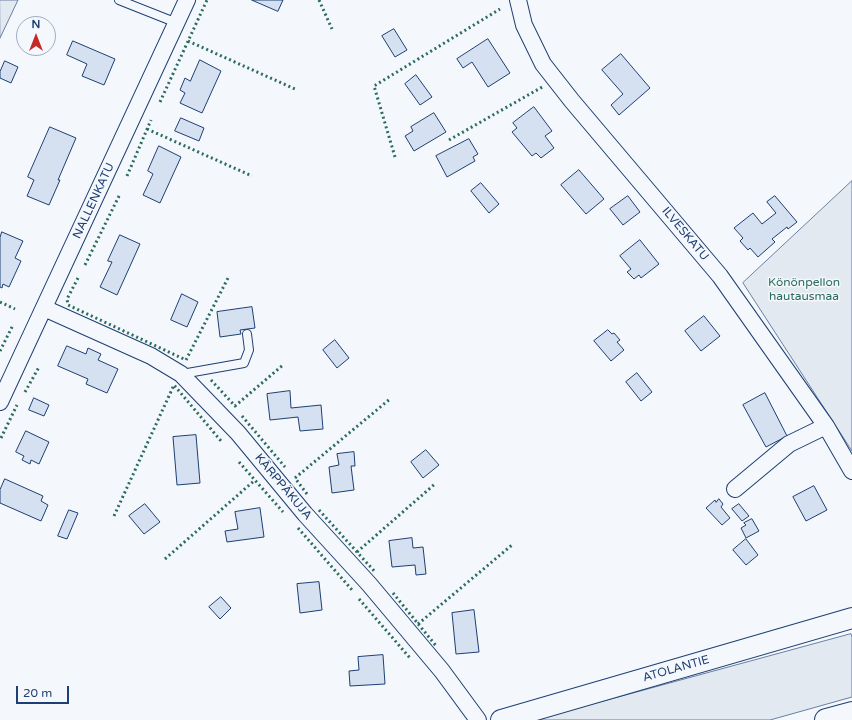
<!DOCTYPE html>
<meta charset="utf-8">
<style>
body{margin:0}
#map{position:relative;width:852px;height:720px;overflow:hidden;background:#f4f7fb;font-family:"Varela Round",sans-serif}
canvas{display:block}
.north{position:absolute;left:16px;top:16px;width:40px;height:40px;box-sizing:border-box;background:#f4f7fb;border:1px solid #9eadc5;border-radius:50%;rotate:0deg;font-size:11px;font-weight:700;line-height:16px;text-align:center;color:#1d3f73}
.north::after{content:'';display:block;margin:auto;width:14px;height:18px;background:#c62828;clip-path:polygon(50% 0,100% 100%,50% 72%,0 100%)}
.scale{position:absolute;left:16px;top:686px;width:53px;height:18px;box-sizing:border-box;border:2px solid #1d3f73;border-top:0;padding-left:5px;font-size:12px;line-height:14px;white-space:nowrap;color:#1d3f73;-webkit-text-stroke:3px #f4f7fb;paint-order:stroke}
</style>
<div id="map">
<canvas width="852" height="720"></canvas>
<div class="north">N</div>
<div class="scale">20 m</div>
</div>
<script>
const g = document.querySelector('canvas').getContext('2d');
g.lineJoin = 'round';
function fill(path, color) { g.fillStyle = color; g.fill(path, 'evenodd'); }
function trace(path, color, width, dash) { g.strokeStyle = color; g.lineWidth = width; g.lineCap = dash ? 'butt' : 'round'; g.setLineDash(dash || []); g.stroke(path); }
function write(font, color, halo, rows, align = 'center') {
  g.font = font + ' "Varela Round",sans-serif'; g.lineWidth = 3; g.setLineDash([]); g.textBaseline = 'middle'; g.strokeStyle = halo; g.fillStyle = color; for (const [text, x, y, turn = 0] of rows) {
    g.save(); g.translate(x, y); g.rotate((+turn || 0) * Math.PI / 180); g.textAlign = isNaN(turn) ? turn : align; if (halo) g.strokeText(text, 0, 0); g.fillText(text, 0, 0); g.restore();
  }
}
const green = new Path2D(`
 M0,0h18l-18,38z
 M852,181v270l-109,-168z
 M851,634l1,3v60l-82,23h-236z`);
fill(green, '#e3e9f0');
trace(green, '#687fa3', 1);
const building = new Path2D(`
 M252,0h31l-5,11z
 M394,29l13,21 -12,7 -13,-21z
 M488,39l22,34 -22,14 -16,-25 -9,6 -6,-9z
 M73,41l42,18 -11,26 -22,-9 5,-12 -20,-9z
 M621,54l29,34 -31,27 -8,-10 12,-11 -21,-24z
 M200,60l21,11 -19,42 -22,-10 5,-10 -5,-3 5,-12 5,3z
 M5,61l13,6 -7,16 -11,-5v-6z
 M416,75l16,22 -12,8 -15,-21z
 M534,107l18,24 -7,5 9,12 -13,10 -5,-5 -4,3 -20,-24 5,-4 -4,-5z
 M434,113l12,19 -32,19 -9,-15 8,-5 -2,-4z
 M181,118l23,10 -5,13 -24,-10z
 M50,127l26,11 -18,42h2l-11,25 -22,-9 7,-16 -6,-3z
 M469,139l9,15 -5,3 2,4 -28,16 -11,-21z
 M159,146l22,11 -21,46 -17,-8 10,-21 -5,-3z
 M579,170l25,29 -18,15 -25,-29z
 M481,183l18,21 -10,9 -18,-22z
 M628,196l12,16 -17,13 -13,-16z
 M775,196l22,26 -9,7 -1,-2 -15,12 3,3 -17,15 -8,-9 -2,2 -8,-9 3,-3 -9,-10 19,-15 9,11 14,-11 -9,-11z
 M2,232l21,9 -8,17 6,3 -12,26 -6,-3 -1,4 -2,-1v-49z
 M120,235l20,9 -23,51 -17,-8 12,-25 -4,-1z
 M640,240l19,24 -18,14 -2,-3 -5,4 -7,-7 4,-3 -11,-13z
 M182,294l16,8 -11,25 -16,-7z
 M252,307l3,21 -15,2 1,4 -21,3 -3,-25z
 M704,316l16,20 -19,15 -16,-20z
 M608,330l4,4 2,-1 6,7 -3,2 7,8 -13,11 -17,-20z
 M335,340l14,18 -12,10 -14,-18z
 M67,346l19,8 2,-6 13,6 -3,6 20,9 -11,24 -21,-9 2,-5 -30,-13z
 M637,373l15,19 -11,9 -15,-19z
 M290,391l1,17 30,-3 2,24 -23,2 -2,-14 -28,3 -3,-26z
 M765,393l22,43 -21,11 -23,-42z
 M34,398l15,7 -5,11 -15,-6z
 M26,431l23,11 -10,22 -8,-4 -1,4 -8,-4 2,-4 -8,-4z
 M196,435l4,48 -23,2 -4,-48z
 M426,450l13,15 -16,13 -12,-16z
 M354,452l1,14h-4l3,24 -22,3 -3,-26 10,-2 -2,-11z
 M5,479l38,17 -2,5 7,4 -7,16 -41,-18v-13z
 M814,486l13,24 -21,11 -13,-24z
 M719,499l4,5 -2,3 9,11 -8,7 -16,-17 9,-8 1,2z
 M145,504l15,18 -16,12 -15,-18z
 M739,504l10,12 -7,5 -10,-12z
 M260,508l4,29 -37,5 -2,-11 13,-2 -3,-17z
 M69,510l9,3 -11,26 -9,-3z
 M752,519l7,12 -13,7 -5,-10 5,-3 -2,-2z
 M412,538l1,10 10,-1 3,27 -10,1 -1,-10 -23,2 -3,-26z
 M746,539l12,16 -12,10 -13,-15z
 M319,582l3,28 -22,3 -3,-29z
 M221,597l10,11 -11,11 -11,-12z
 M474,610l5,42 -23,2 -4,-41z
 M383,655l2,29 -35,2 -1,-15 10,-1 -1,-13z`);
fill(building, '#d5e0f0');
trace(building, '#1d3f73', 1);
const service = new Path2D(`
 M119,0l58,23
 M182,374l62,-11 5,-13 -2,-16`);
const minor = new Path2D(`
 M518,0l6,25 19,39 29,37 148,175 106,150 26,45
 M44,308l107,48 30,18 57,59 67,81 64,70 73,87 36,49
 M0,402l187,-402
 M735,489l54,-45 37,-18`);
const tertiary = new Path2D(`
 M501,720l351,-102`);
const trunk = new Path2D(`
 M826,720l26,-7`);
trace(service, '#1d3f73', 10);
trace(minor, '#1d3f73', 18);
trace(tertiary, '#1d3f73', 22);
trace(trunk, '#1d3f73', 24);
trace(service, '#f4f7fb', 8);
trace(minor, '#f4f7fb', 16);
trace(tertiary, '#f4f7fb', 20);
trace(trunk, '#f4f7fb', 22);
trace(new Path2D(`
 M319,0l13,29
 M188,41l107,48
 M160,102l47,-102
 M147,129l105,47
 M449,140l95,-54
 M395,157l-21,-71 126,-77
 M127,176l24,-56
 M85,265l35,-71
 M78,278l-11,21 1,6 118,55 42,-82
 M0,302l15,7
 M0,351l13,-26
 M211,380l24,26 48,-41
 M25,392l14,-25
 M242,416l43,51
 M1,438l16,-33
 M239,462l44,50
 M307,494l-12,-16 95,-79
 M319,510l57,63
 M114,516l60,-131 47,56
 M298,528l54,62
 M357,552l79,-69
 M165,559l90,-79
 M393,593l44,54
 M359,599l51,59
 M418,624l94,-79`), '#2c6c60', 3, [2, 3]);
write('12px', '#1d3f73', '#f4f7fb', [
 ["NALLENKATU",94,201,-65],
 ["ILVESKATU",685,234,50],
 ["KÄRPPÄKUJA",283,487,50],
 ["ATOLANTIE",676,669,-16]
]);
write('12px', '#2c6c60', '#f4f7fb', [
 ["Könönpellon",804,283],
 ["hautausmaa",804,297]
]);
</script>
